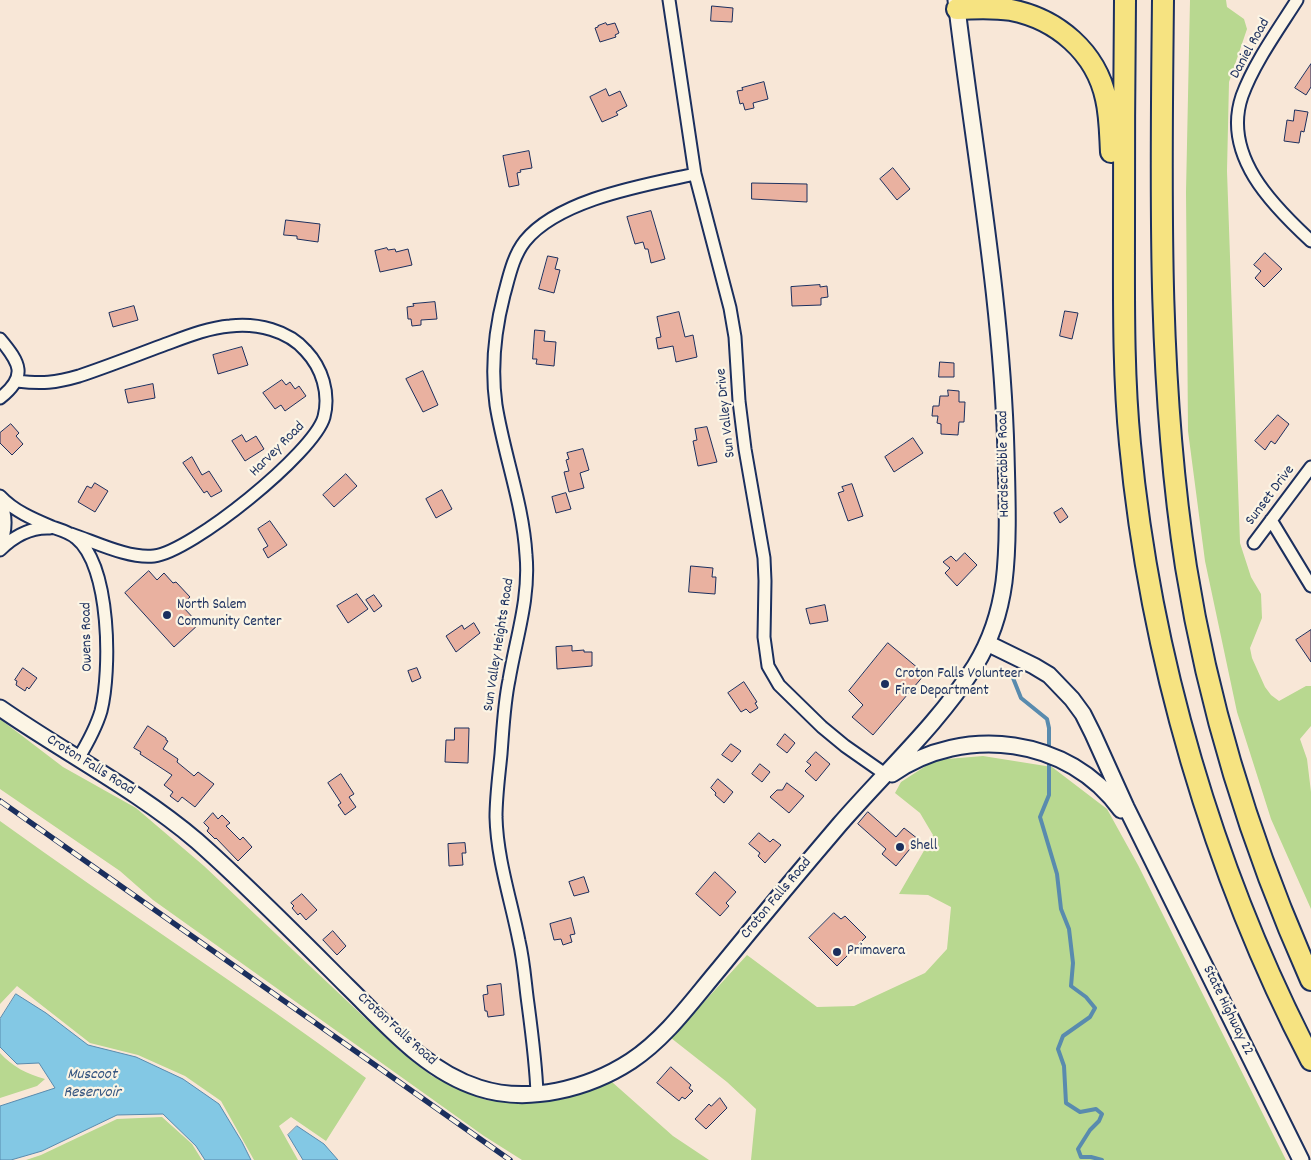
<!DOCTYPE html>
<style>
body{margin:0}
canvas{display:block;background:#f8e7d7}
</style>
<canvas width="1311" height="1160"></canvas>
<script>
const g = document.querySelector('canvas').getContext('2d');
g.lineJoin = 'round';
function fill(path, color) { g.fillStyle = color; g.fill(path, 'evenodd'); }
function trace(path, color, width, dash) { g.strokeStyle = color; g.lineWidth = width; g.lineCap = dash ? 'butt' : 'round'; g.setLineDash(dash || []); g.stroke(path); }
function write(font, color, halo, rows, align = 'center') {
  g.font = font + ' Dekko,sans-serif'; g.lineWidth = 4.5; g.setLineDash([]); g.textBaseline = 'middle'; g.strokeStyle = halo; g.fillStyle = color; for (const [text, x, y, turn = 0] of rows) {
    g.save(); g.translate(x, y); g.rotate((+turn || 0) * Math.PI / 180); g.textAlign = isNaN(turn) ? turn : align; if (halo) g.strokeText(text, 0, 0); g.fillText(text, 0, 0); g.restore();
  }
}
fill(new Path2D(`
 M1190,0h36l1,7 17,12 3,10 -18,53 -2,89 13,372 11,34 10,17 1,24 -12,30 2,10 13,29 6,8 8,6 27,-15h5v40l-11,13 7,20 4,33v117l-40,-90 -34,-107 -32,-151 -17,-130 -2,-239z
 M0,719l63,48 73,41 68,58 197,186 31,24 54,24 35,4 66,-13 25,-9 61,54 36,24h-187l-38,-24 -331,-236 -33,-29 -120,-82z
 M983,756l69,11 55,42 31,56 148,295h-535l5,-51 -29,-27 -56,-44 76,-83 70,52 37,-1 71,-33 22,-24 4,-42 -23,-12 -29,-1 34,-59 -13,-22 -25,-20 6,-11 34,-22z
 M0,821c120,87 246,168 366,257l-40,63 -35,-24 -12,9 19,34h-44l-33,-59 -36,-25 -47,-21 -48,-12 -73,-57 -17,18z
 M0,1053c13,14 27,21 45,26l-8,7 -37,12z
 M162,1117l30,27 10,16h-176l15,-5 76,-36z`), '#b8d890');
const water = new Path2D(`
 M16,994l30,19 42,32 48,12 47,22 36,25 23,38 9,18h-46l-9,-14 -33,-32 -46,1 -75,36 -31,9h-11v-54l55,-18 -16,-25 -22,1 -17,-17v-28z
 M297,1126l27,18 14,16h-35l-15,-25z`);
fill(water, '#83c8e4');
trace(water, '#598bae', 1);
trace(new Path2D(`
 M1013,678l8,20 26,21 2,9v19
 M1049,762v33l-9,22 17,57 4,35 8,20 4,34 -2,23 15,11 9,11 -5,9 -27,19 -5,13 6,17 2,37 14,9 16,-3 6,5 -3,7 -9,9 -12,19 3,8h10l11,3`), '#598bae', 4);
const building = new Path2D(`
 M712,6l21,2 -1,14 -21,-1z
 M606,23l1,2 8,-2 4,10 -4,2 1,2 -16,5 -5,-14 3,-1v-1z
 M1311,64v23l-5,8 -11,-7z
 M764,82l4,17 -15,4 1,5 -9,2 -2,-7 -3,1 -3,-13 6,-1 -1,-2z
 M606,89l3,7 11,-5 7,15 -11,6 2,3 -16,7 -12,-25z
 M1295,110l13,2 -4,20 -3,-1 -2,12 -15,-2 3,-21 6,1z
 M529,151l3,17 -12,2 1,2 -4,1 2,12 -10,2 -6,-31z
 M893,168l17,21 -13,11 -17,-21z
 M752,183l55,1v18l-55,-3z
 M651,211l14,48 -14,4 -3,-14h-3l-2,-7 -8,2 -8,-27z
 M286,220l34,4 -2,18 -21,-3v-3l-13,-1z
 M387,248l1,2 7,-1 1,3 12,-3 4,16 -32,7 -5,-21z
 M1265,253l17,16 -18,18 -9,-9 6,-7 -7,-6z
 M548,256l10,2 -3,11 5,1 -6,23 -15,-4z
 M820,285v2l7,-1 1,11 -7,1v7l-29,1 -1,-19z
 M435,302l2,17 -16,1v5l-9,1 -1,-7h-3l-1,-12 7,-1 -1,-2z
 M134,306l4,14 -25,7 -4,-14z
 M1065,311l13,2 -6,26 -12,-3z
 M679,312l6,25 8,-2 4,22 -21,5 -3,-16 -15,3 -2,-11 5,-1 -4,-20z
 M535,330l10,1 -1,10 12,1 -2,24 -18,-2 1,-5h-4z
 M242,347l6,18 -30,9 -5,-19z
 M940,362l14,1v14h-15z
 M423,371l15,34 -15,7 -17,-33z
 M282,380l4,5 4,-3 5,7 4,-3 7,10 -21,15 -4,-6 -6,4 -12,-16z
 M153,384l2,14 -27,5 -3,-13z
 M948,390l11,1v11h6l-1,20h-5l-1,13 -17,-1v-10l-4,-1 1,-7h-6l1,-10h6l1,-10h8z
 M1278,415l11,9 -14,20 -4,-3 -6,9 -10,-9z
 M11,424l8,9 -3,3 7,8 -11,11 -12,-12v-10z
 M707,427l10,35 -19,4 -5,-25 4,-1 -2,-11z
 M242,435l4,7 10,-6 8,13 -19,12 -13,-20z
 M913,438l10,15 -29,19 -9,-15z
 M583,449l6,21 -9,3 4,15 -15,4 -5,-20 5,-1 -3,-11 3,-1 -2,-6z
 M192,457l10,18 7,-4 13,20 -11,6 -4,-6 -3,2 -21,-30z
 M346,474l11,12 -23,21 -11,-12z
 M95,483l13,8 -13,21 -17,-10 9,-16 4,2z
 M852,484l11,32 -15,5 -10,-28 6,-2 -2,-4z
 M442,490l10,19 -16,9 -10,-19z
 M566,493l5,16 -15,4 -4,-16z
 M1062,508l6,9 -8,6 -6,-10z
 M270,521l17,24 -19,13 -5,-9 5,-3 -10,-17z
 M965,553l12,12 -20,21 -12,-13 5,-5 -7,-6 8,-6 5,5z
 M691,566l22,2 -1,9h4l-1,17 -26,-2z
 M149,571l8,9 7,-7 9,10 3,-1 14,15 -9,8 18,19 -25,23 -49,-54z
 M357,594l11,15 -20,14 -11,-17z
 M374,595l8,11 -8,6 -8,-12z
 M825,605l3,16 -18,3 -4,-15z
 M474,623l6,10 -24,19 -10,-16 16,-11 2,4z
 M1311,630v32l-15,-22z
 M888,643l37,31 -52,61 -21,-18 11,-12 -14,-14z
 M572,646v5l12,-1v2h8v14l-35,3 -1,-22z
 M23,668l14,10 -8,11 -2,-2 -2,4 -9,-6 1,-4 -2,-1z
 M417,668l4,10 -9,4 -4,-11z
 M744,682l13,20 -2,1 3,5 -8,5 -4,-4 -5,3 -13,-19z
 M148,726l18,12v2l2,1 -5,8 15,10 -1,3 17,14 4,-4 16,12 -19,23 -13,-10 -4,5 -8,-6 3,-4 -9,-7 8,-10 -32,-21 1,-2 -7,-4z
 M455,728h14l-1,35 -23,-1 1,-22h8z
 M785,734l10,9 -8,10 -10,-8z
 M731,744l10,7 -9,11 -10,-7z
 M816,752l14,12 -14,17 -11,-10 6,-6 -4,-3z
 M760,764l10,8 -8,10 -10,-8z
 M341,774l13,20 -5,3 7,10 -11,8 -7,-10 3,-2 -13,-20z
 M718,779l15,13 -9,11 -9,-8 1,-2 -5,-5z
 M787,783l17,13 -15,17 -19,-16 7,-7h5z
 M868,812l28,25 8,-9 14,11 -22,27 -14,-12 4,-5 -28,-25z
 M213,813l5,6 4,-4 8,8 -4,3 14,14 3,-3 9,10 -14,14 -22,-23 -1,1 -8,-8 2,-3 -5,-5z
 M759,833l11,9 3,-3 8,6 -16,18 -7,-7 2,-3 -11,-9z
 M465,843l1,10h-4l1,12 -14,1 -1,-22z
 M715,872l21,20 -10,11 3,3 -9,10 -24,-22z
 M584,877l5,15 -15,4 -5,-14z
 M302,894l15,16 -11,10 -6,-7 -2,2 -6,-7 2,-2 -3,-3z
 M834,913l7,6 4,-3 21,21 -29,29 -28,-28z
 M571,918l4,16 -5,1 2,7 -9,3 -2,-6 -7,1 -4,-16z
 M333,931l13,15 -9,9 -14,-15z
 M501,984l3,31 -16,2 -1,-6h-2l-2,-16 5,-1 -1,-8z
 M671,1067l20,18 -2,3 4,3 -8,8 -3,-2 -3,4 -22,-18z
 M720,1098l7,10 -21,21 -11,-10 14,-15 2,2z`);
fill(building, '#e9b1a0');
trace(building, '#1b2f5e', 1);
const minor = new Path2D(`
 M669,0l26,174 35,134 5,29 4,64 6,48 19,109 1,23 -1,56 4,29 11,19 43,42 23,19 40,28
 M1297,0c-19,30 -43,63 -55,96 -20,59 30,109 69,145
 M0,339c20,24 28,37 0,59
 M17,381c25,3 38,2 62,-5 27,-9 55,-20 82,-30 22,-8 45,-18 69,-20 27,-3 58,4 76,25 16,17 24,42 18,66 -10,36 -133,135 -170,139 -25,3 -59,-14 -83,-22
 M0,496c14,15 33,23 52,31 9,3 17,5 24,11 35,28 35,133 25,173 -5,17 -14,33 -23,48
 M0,500c7,15 6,32 0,47
 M1271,520l40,66
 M1254,543l57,-76
 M0,550c14,-14 30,-23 50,-22
 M537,1094c-1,-30 -5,-60 -9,-90 -3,-21 -4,-42 -9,-63 -8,-41 -22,-82 -23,-124 0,-21 3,-42 5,-63 2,-25 3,-50 8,-74 7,-42 21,-82 17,-125 -3,-51 -22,-100 -30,-150 -5,-36 -1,-75 8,-110 5,-18 9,-39 21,-54 34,-42 120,-56 170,-67`);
const secondary = new Path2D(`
 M987,643l47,23 15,9 23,24 11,15 10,20 33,73 175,353
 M0,708c65,45 137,82 197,133 52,46 101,96 150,145 39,38 78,85 132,102 49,16 109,1 152,-27 35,-23 61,-60 88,-92 40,-49 80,-97 121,-145 45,-52 98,-100 135,-158 16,-26 25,-54 29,-84 5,-40 3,-88 2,-129 -4,-152 -32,-302 -50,-453
 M892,774c72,-50 177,-37 229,36`);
const motorway = new Path2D(`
 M1125,0c-1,77 -1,153 -1,230 0,71 -1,143 6,214 20,211 83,428 181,616
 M1163,0c-2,188 -6,380 23,567 23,143 66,281 125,413
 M957,9c18,-1 36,-2 54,1 46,9 85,42 95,89 4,17 4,35 5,53`);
trace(minor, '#1b2f5e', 15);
trace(secondary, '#1b2f5e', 19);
trace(motorway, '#1b2f5e', 24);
trace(minor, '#fcf5e5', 11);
trace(secondary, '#fcf5e5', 15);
trace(motorway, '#f6e381', 20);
const rail = new Path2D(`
 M0,801l510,359`);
trace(rail, '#1b2f5e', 5.5);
trace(rail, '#fcf5e5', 4, [11]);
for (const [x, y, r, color] of [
 [167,615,5,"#1b2f5e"],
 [885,684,5,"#1b2f5e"],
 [900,847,5,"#1b2f5e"],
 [837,952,5,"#1b2f5e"]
]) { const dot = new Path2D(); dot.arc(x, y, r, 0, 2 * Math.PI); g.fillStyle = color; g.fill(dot); trace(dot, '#fcf5e5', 2); }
write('15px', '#1b2f5e', '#fcf5e5', [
 ["Daniel Road",1251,49,-61],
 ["Sun Valley Drive",727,413,-96],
 ["Harvey Road",278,450,-45],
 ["Hardscrabble Road",1005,464,-91],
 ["Sunset Drive",1271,496,-53],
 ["Owens Road",88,637,-91],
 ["Sun Valley Heights Road",500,645,-81],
 ["Croton Falls Road",90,766,32],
 ["Croton Falls Road",777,899,-50],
 ["State Highway 22",1227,1011,64],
 ["Croton Falls Road",396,1030,42]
]);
write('15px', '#1b2f5e', '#fcf5e5', [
 ["North Salem",177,606],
 ["Community Center",177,623],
 ["Croton Falls Volunteer",895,675],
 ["Fire Department",895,692],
 ["Shell",910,847],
 ["Primavera",847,952]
], 'left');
write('italic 16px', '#355580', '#fcf5e5', [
 ["Muscoot",92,1076],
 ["Reservoir",92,1094]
]);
</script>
